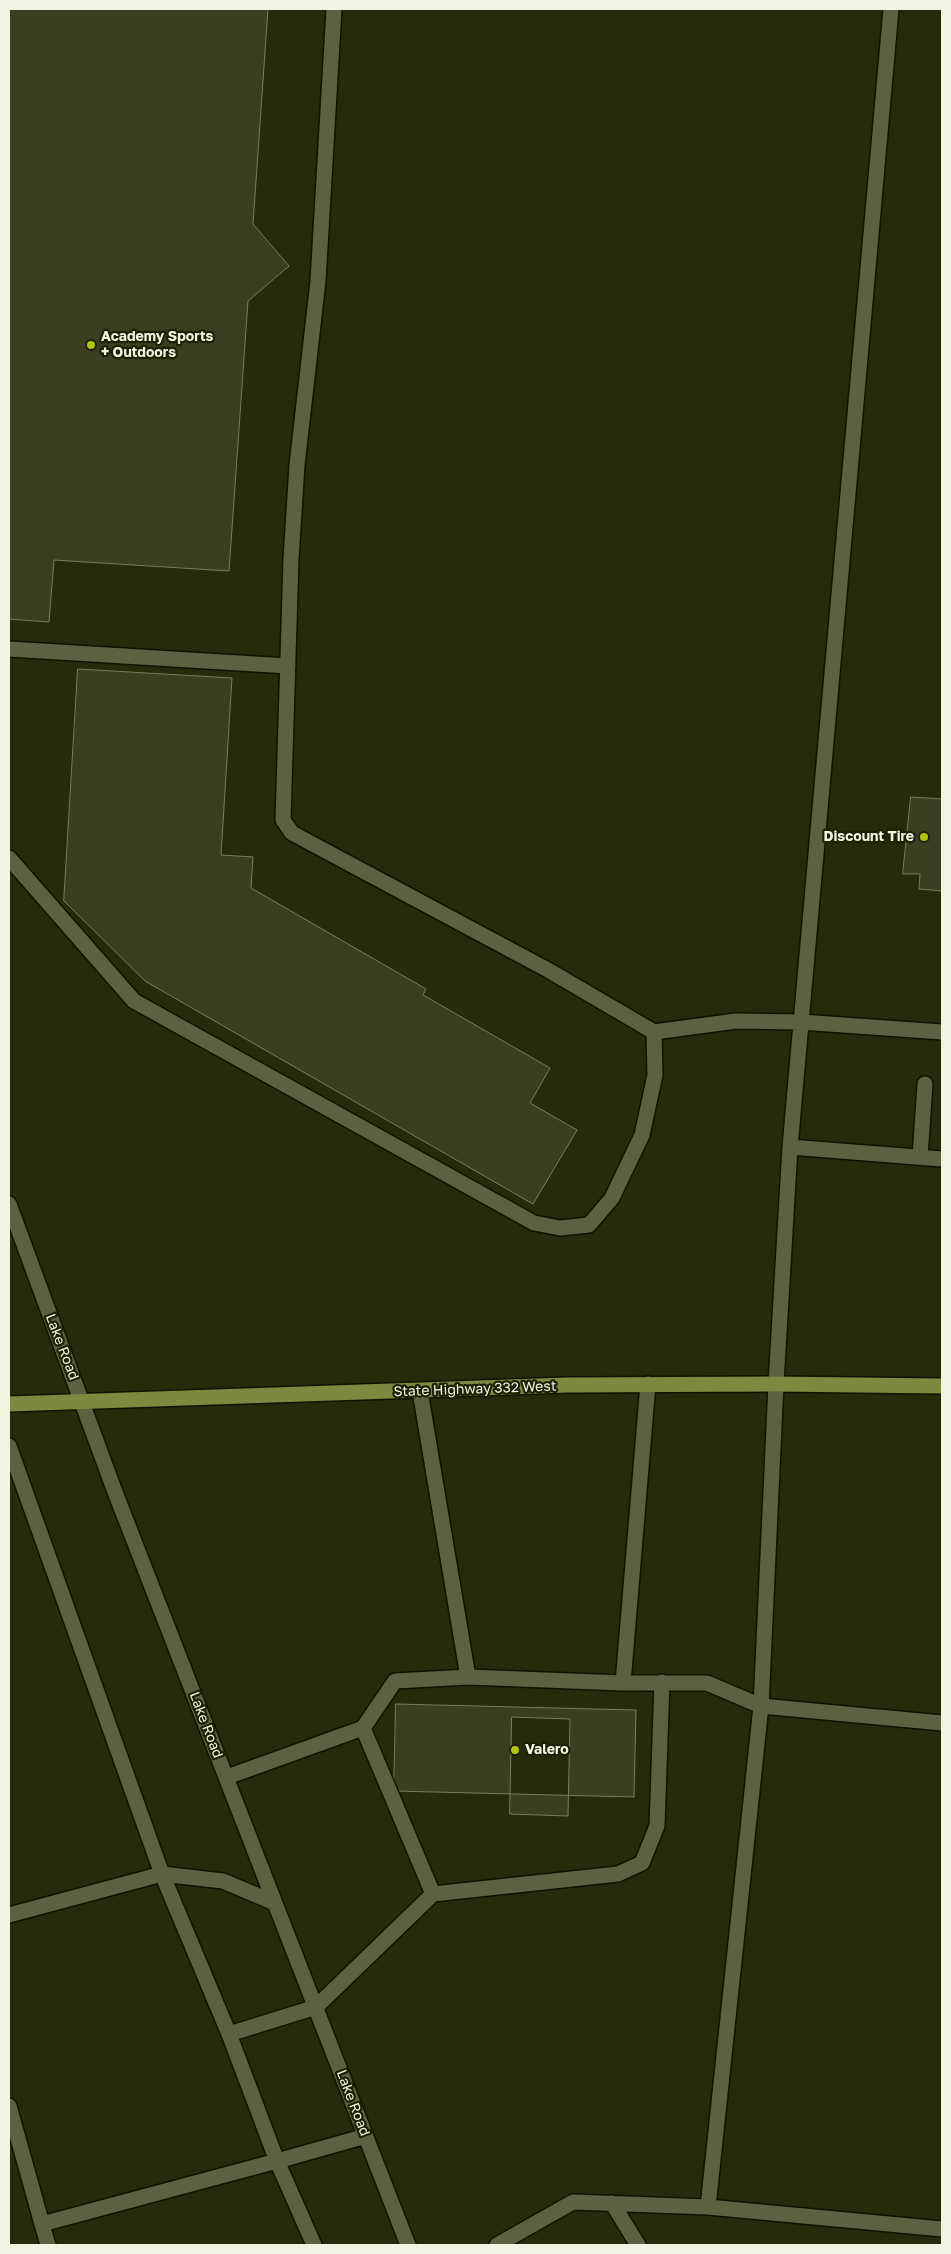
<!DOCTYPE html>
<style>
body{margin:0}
#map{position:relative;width:951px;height:2254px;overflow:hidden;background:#262b0c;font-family:"Golos Text",sans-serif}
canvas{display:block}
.frame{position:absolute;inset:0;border:10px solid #f0f4e1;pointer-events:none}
</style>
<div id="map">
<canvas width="951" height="2254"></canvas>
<div class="frame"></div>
</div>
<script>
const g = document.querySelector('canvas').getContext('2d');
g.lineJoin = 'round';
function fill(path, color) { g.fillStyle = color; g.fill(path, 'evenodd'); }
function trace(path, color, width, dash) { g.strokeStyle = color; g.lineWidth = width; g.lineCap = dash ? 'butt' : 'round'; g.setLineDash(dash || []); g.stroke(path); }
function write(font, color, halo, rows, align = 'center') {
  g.font = font + ' "Golos Text",sans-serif'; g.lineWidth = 4.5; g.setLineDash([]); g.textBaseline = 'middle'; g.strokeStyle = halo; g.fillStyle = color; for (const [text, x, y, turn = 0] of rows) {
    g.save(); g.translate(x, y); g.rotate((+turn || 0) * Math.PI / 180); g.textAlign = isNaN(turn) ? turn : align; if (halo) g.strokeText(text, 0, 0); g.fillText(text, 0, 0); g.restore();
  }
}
const building = new Path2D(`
 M9,9h259l-15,215 36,42 -41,35 -19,270 -175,-11 -5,62 -40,-3z
 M78,669l154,9 -11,177 32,2 -2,31 175,101 -3,6 127,73 -20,35 47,27 -44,74 -388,-223 -81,-80z
 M911,797l31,2v92l-23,-2 1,-15h-17z
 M396,1704l240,6 -2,87 -240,-6z
 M512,1717l58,2 -2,97 -58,-2z`);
fill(building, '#393f20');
trace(building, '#787f5d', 1);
const service = new Path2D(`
 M334,9l-16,272 -21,184 -6,94 -8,261 9,13 256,137 106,62 82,-11 65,1 141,10
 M9,649l279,17
 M9,858l125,143 400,222 26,5 29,-3 23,-27 30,-63 13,-60 -1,-43
 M790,1147l152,12
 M920,1157l5,-73
 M420,1391l48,286
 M623,1683l25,-299
 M363,1728l32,-47 73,-4 155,6h84l54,23 181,17
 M227,1777l136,-49 70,166 -117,113
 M433,1894l185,-20 24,-11 15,-37 5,-144
 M9,1915l153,-41
 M9,2106l33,118 235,-63
 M612,2203l26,42
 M708,2207l53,-501 15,-322 14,-237 101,-1138
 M42,2224l6,21
 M497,2245l76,-43 135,5 234,22`);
const tertiary = new Path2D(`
 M9,1204l106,288 293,753
 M9,1446l153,428 67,160 48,127 37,84
 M162,1874l61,7 52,22
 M229,2034l87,-27
 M277,2161l89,-25`);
const primary = new Path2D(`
 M9,1404l558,-19 209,-1 166,2`);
trace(service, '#0f1300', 18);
trace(tertiary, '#0f1300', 18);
trace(primary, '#0f1300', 18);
trace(service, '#5b6141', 15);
trace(tertiary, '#5b6141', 15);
trace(primary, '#7d8940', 15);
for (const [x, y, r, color] of [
 [91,345,5,"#afc506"],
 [924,837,5,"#afc506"],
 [515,1750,5,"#afc506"]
]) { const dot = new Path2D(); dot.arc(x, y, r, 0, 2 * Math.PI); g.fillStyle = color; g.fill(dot); trace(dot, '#1c2103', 2); }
write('bold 14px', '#f0f4e1', '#1c2103', [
 ["Academy Sports",101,337],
 ["+ Outdoors",101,353],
 ["Discount Tire",914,837,"right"],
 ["Valero",525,1750]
], 'left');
write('14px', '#f0f4e1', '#1c2103', [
 ["Lake Road",62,1347,69],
 ["State Highway 332 West",475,1389,-2],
 ["Lake Road",206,1725,69],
 ["Lake Road",353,2103,69]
]);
</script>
